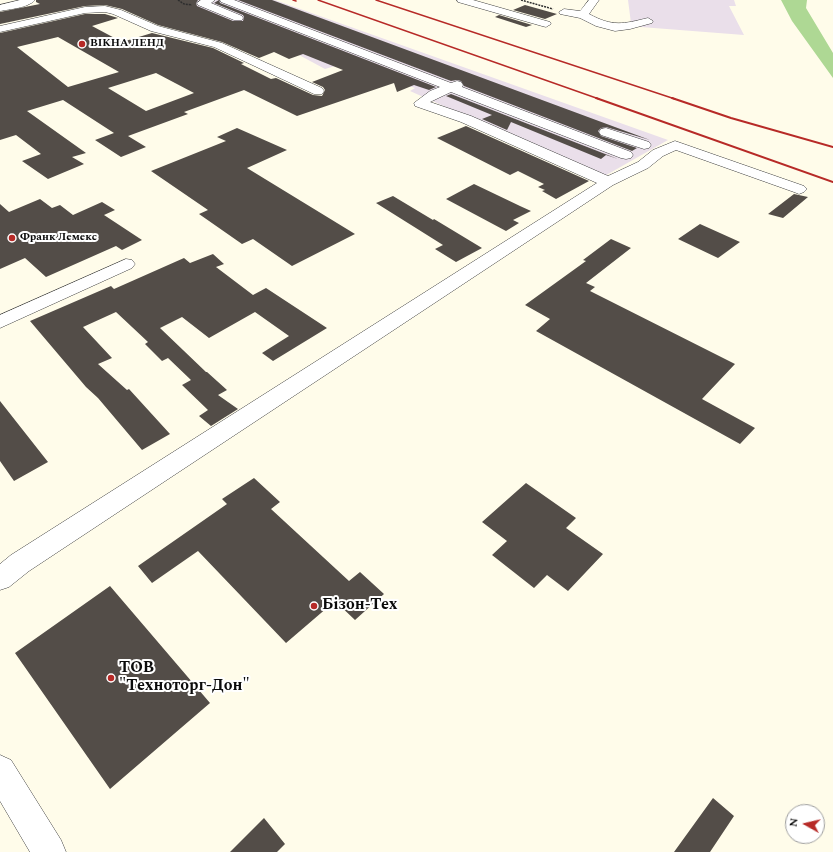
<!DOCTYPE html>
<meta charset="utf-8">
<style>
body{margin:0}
#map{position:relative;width:833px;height:852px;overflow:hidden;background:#fffcea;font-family:Spectral,serif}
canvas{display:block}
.north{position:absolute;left:785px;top:804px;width:40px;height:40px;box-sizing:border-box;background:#fff;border:1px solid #9d9d9d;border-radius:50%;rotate:278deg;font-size:11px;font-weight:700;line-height:16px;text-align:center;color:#0b0b0b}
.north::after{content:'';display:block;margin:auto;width:14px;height:18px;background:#b72a27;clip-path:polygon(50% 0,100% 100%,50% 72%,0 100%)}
</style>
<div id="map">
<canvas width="833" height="852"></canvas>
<div class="north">N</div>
</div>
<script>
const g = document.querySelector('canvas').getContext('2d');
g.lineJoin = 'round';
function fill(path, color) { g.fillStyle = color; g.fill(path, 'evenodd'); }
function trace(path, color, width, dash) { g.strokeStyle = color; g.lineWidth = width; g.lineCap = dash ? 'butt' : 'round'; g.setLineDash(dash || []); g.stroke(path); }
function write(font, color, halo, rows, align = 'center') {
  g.font = font + ' Spectral,serif'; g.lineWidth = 4; g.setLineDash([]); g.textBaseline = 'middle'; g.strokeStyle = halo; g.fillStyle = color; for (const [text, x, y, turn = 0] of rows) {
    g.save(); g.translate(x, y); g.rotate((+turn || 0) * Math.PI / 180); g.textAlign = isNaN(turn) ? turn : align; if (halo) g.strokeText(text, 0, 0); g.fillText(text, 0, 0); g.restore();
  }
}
fill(new Path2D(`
 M194,0h81l393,140 -67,38 -15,-8 -176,-79 5,-3 -73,-24 -17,5 -26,-14 -116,-52z
 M628,0h106l2,6h-7l15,29 -103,-8 -10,-4z`), '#eadfea');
fill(new Path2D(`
 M781,0h26l-1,8 27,45v25l-41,-57z`), '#aed894');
fill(new Path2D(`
 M36,0h162l-2,3 1,3 36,15h10l1,-4 -1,-2 -29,-12 5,-3 1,3 216,84 -7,3 -15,-5 -17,7 -3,-9 -97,33 -53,-26 -60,22 4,2 -60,22 18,11 -25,10 -26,-17 19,-7 -51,-33 -36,11 59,42 -14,4 12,7 -36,15 -26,-18 19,-7 -25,-19 -16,5v-107l85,-19h20l13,4 -26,8 30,16 30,-9 61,15 31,15 -3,1 30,15 5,-1 37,17 9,1 3,-6 -2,-3 -11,-5 31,-12 -40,-16 -14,5 -15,-7 -15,6 -37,-16 -64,-17 -36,-16 -17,-4 -20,1 -85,18v-12l40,-8 -4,-2zM58,37l61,35 -51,15 -51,-40zM156,73l38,20 -48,18 -38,-23z
 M238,0h34l378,140 -44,-13 -5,1 -3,3 3,5 36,12 -5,3 -168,-65 -3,-5 -4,-1 -6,1z
 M525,5l32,9 -12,5 -32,-9z
 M499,15l33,10 -6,2 -31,-10z
 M451,94l167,65 -12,-4 -5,4 -90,-37 -4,8 -25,-11 10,-4 -46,-19z
 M466,126l123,55 -33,18 -14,-8 3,-1 -7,-3 6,-3 -26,-13 -8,4 -73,-37z
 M237,128l50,22 -40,18 108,66 -63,32 -39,-27 -11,5 -43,-30 9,-4 -57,-39 75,-30 -9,-4z
 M474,184l46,22 11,5 -18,9 6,3 -13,8 -60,-32z
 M794,194l14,3 -25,21 -15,-4z
 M393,196l40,24 1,-1 48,29 -26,14 -21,-13 8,-4 -67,-42z
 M40,199l12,9 8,-3 13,10 29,-13 13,8 -11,5 38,25 -20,10 -6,-4 -70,31 -21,-19 -25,11v-65l9,8z
 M700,224l40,18 -22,16 -40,-19z
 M611,239l20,9 -45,35 9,4 -5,4 145,73 -33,35 53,29 -15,16 -204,-113 14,-12 -25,-14 61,-44 -3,-1z
 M213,254l11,10 -8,3 37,28 13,-7 61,40 -54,33 -11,-8 27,-17 -34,-24 -46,26 -27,-21 -22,11 46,44h1l20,18 -9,5 20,14 -27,17 -12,-10 9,-6 -26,-25 9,-5 -23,-22 -6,3 -17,-17 3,-2 -32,-30 -33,15 29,31 -14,6 29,26 2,-1 41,45 -28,16 -44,-52 -12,-11 -56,-66 81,-35 3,3 70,-31 6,5z
 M0,401l48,61 -34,19 -14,-20z
 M254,478l26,24 -9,7 78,72 11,-9 24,22 -29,26 -20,-19 -49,42 -88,-92 -46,32 -14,-17 89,-62 -5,-5z
 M526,483l50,35 -10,10 37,26 -35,37 -21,-16 -13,13 -42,-33 15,-14 -25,-19z
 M110,586l100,117 -100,86 -95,-136z
 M713,798l21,18 -24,36h-36z
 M264,818l21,26 -8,8h-47z`), '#534d48');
const minor = new Path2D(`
 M20,0h15c-7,8 -25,9 -35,11v-6z
 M201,0h14l-4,3 31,13 1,2 -1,2h-8l-36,-15 -1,-2z
 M220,0h14l217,83 6,-2 4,1 2,3 -1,2 169,65 2,3 -2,3 -5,1 -5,-1 -170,-66 -21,10 41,14 137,60 30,-14 15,-12 22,-9 129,45 3,3 -3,3 -5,2 -5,-2 -118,-42 -13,6 -15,12 -35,17 -584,386 -20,16 -9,3v-26l11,-9 586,-372 -136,-61 -46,-16 -1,-3 16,-12 10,-4 -219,-85z
 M457,0h16l77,22 1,2 -5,3 -4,-1 -84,-24z
 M589,0h10l-10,14c24,13 34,10 59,4l5,3 -1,2 -22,6 -15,2 -19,-5 -16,-8 -20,-4 -1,-2 5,-3 16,2z
 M105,6l16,4 37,16 64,17 100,45 2,3 -2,3h-8l-100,-47 -63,-16 -38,-17 -8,-2 -20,1 -85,19v-6l85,-19z
 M606,128l43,14 2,3 -2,3 -5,1 -43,-14 -2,-3 2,-3z
 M126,259l6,1 3,4 -3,4 -132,60v-13z
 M0,755l11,5 50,80 5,12h-36l-30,-51z`);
trace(minor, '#3e3e3e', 1);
trace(new Path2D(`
 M178,0l6,4 8,1
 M521,0l32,9`), '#2d2d2d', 1.5, [2, 1]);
fill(minor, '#fff');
trace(new Path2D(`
 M293,0l3,1
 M318,0l281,99
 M376,0l299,99`), '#b72a27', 1.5);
trace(new Path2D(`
 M596,98l237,84
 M672,98l59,20 102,29`), '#b72a27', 2);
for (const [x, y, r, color] of [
 [82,44,4,"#b72a27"],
 [12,238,4,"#b72a27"],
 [314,606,4,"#b72a27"],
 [111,678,4,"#b72a27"]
]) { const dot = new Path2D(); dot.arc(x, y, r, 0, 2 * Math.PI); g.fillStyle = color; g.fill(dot); trace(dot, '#fff', 1.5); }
write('bold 11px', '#0b0b0b', '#fff', [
 ["ВІКНА ЛЕНД",90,44],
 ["Франк Лемекс",20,238]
], 'left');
write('bold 16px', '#0b0b0b', '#fff', [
 ["Бізон-Тех",322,606],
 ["ТОВ",119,669],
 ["\"Техноторг-Дон\"",119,687]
], 'left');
</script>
